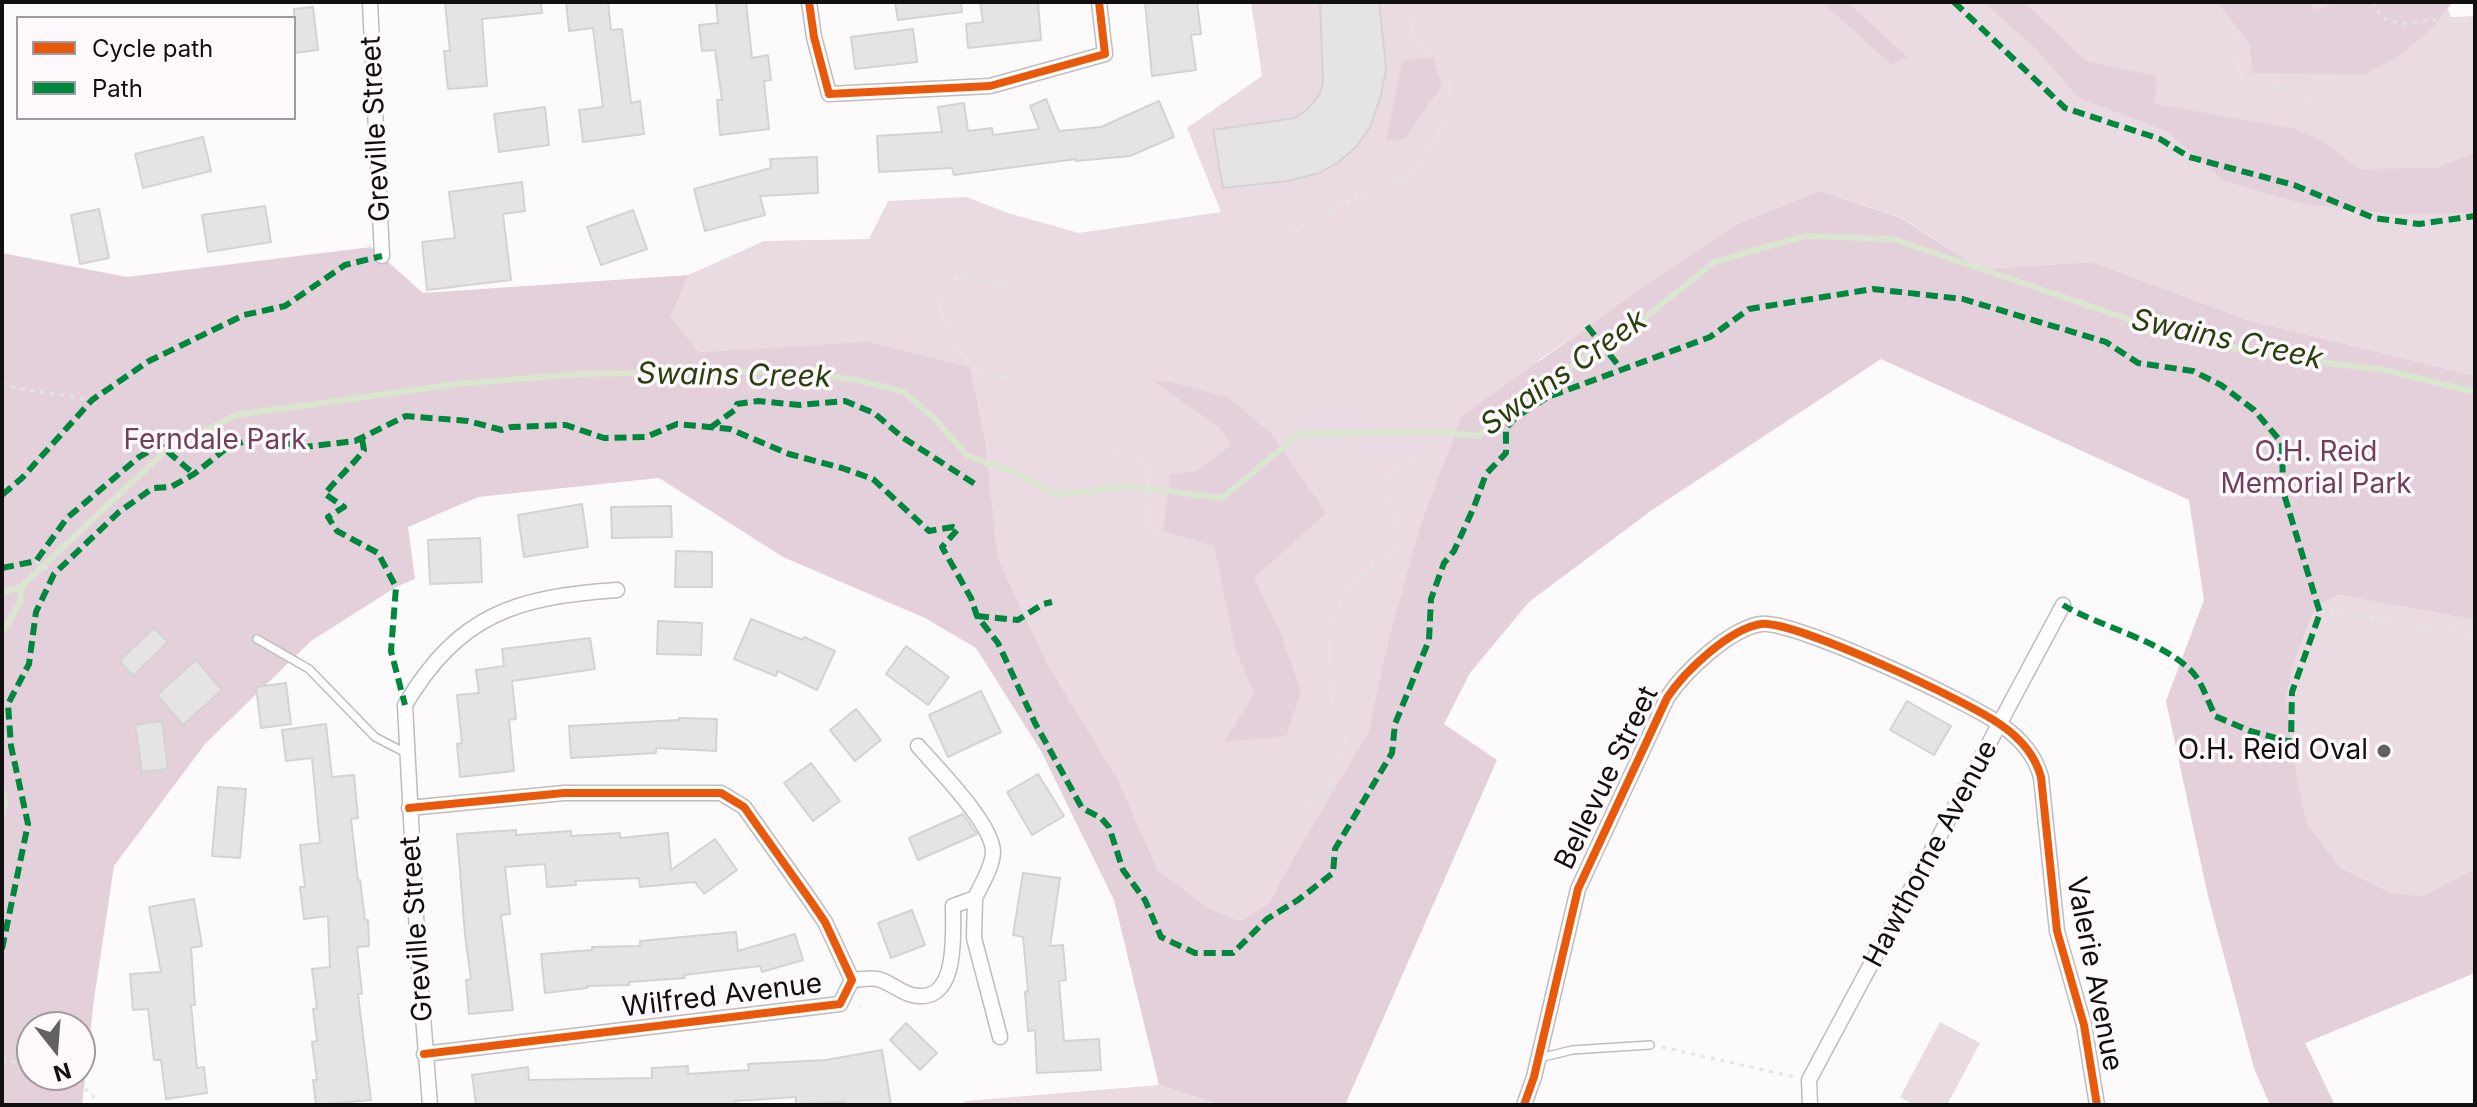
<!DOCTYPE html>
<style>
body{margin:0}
#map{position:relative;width:2477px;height:1107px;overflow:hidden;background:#fdfafc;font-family:Inter,sans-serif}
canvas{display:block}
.frame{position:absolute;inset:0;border:4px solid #120f11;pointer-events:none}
.legend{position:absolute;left:16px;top:16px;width:280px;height:104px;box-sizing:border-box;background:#fef9fc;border:2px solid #a09b9e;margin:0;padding:10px 14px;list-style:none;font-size:24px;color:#120f11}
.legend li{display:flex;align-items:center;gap:16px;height:40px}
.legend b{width:40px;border:2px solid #a09b9e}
.north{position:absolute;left:16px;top:1011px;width:80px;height:80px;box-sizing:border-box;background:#fef9fc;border:2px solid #a09b9e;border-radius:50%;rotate:163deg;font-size:22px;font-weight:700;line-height:32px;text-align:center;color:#120f11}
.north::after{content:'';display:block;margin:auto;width:28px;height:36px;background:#646163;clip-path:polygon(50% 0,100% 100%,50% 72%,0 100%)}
</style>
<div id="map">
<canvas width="2477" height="1107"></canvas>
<div class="frame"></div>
<ul class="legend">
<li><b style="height:10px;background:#e8590c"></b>Cycle path</li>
<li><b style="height:10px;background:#00873e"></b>Path</li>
</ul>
<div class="north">N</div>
</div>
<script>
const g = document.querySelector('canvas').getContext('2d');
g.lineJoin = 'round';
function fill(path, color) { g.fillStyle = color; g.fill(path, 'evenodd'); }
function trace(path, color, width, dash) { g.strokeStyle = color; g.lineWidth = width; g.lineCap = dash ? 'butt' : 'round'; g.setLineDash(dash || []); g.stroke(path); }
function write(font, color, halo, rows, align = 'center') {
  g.font = font + ' Inter,sans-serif'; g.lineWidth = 7; g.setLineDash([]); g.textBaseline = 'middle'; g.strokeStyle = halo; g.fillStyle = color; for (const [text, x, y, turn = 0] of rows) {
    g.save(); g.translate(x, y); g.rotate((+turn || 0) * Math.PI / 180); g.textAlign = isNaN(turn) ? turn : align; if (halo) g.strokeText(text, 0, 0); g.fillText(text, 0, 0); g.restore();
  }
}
fill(new Path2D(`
 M1251,2h1194l6,15 24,-1v360l-230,-57 -153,-57 -111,7 -79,-51 -82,-27 -81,32 -200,137 -120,169 -32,115 -19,89 -76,127 -23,43 -29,18 -30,-12 -52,-39 -39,-88 -73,-121 -48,-103 -12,-112 -230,-97 -57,3 -28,-35 17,-42 76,-34 105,-2 19,-38 78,-4 42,16 71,20 142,-21 -34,-84 75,-52z
 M2339,595l136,25v249l-53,27 -31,-3 -50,-25 -34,-44 -13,-63 -8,-65 10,-39 22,-53z
 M1940,1022l40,21 -33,62h-32l-15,-8z
 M1159,1085l62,20h-258l2,-4z`), '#eadbe3');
fill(new Path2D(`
 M1822,2h25l60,55 -15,8z
 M1984,2h40l62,59 70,15 -1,28 141,25 33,16 29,24 78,-1 39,-15v60l-81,1 -90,-10 -80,-23 -57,-50 -88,-33 -43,-49z
 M2218,2h92l5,8 26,-8h112l-22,27 -31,26 -35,19 -113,-1 -2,-28z
 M1433,57l9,28 -37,53 -19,3 16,-80z
 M1820,191l81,27 80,51 111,-7 153,57 230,57v244l-136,-25 -22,10 -21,52 -10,39 8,65 13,63 34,44 50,25 31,3 53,-27v104l-170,70 30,62h-65l-16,-37 -46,-172 -42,-195 38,-101 -15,-100 -308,-141 -229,151 -123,92 -59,71 -26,51 53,36 -152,345h-124l-62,-20 -45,-185 -73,-149 -65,-103 -51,-30 -142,-61 -124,-79 -181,19 -70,30 7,52 -19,8 -85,54 -106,103 -91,122 -20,133 -12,106h-80v-852l125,24 244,-30 52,46 265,-18 -17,42 28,35 169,-10 102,25 16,79 12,112 48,103 73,121 39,88 52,39 30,12 29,-18 23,-43 76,-127 19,-89 32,-115 43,-113 187,-133 90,-60zM32,1027h48v48h-48z
 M1167,381l60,16 44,36 55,80 -72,65 26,53 21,60 -15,45 -62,6 30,-48 -19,-46 -21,-102 -51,-15 7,-57 27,-3 34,-26 -11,-17 -65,-46z`), '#e4d0da');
trace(new Path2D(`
 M2,592l19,-5
 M2,633l18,-31 1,-15 144,-136 71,-36 221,-31 123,-10 199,-3 79,9 46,12 28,24 36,40 48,17 41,22 69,-9 96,12 77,-64 142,-2 39,4 10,-12 36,-28 62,-41 37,-21 89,-72 91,-26 88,3 279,95 98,22 115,14 90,22
 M2,789l3,12 -3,14`), '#dae6cf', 6);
const building = new Path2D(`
 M445,2h96l1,11 -60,6 5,67 -39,3 -4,-38h6z
 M566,2h42l3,28 11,-1 9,74 9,-2 4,33 -61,8 -4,-32 24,-3 -10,-79 -24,3z
 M716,2h30l6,56 16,-3 3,25 -7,1 5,48 -49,6 -3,-35h5l-7,-50 -13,1 -3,-26 19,-2z
 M895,2h66l1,10 -64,8z
 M980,2h58l3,38 -73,8 -2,-24 17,-2z
 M1145,2h52l4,32 -10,1 5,35 -44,6z
 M1320,2h59l7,66 -5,27 -11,32 -14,20 -19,16 -18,10 -32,8 -64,7 -10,-58 82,-12 12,-8 13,-16 3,-12z
 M313,7l5,43 -24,3v-44z
 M913,29l4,33 -62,7 -4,-32z
 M1046,99l13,32 42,-4 58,-26 15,36 -44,19 -54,5v-2l-122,16 -2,-7 -73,4 -2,-36 65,-4 -4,-25 26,-4 4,28 24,-3 1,7 46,-6 -9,-23z
 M545,107l4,38 -50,7 -5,-38z
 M203,137l8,34 -68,17 -8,-34z
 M817,157l1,36 -58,3 5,19 -60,16 -11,-42 77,-21 -1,-9z
 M522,182l3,29 -22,3 8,66 -84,10 -5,-48 33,-4 -6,-46z
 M265,206l6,36 -63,10 -6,-37z
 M99,209l10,49 -29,6 -9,-49z
 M633,210l14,39 -46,16 -14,-38z
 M582,504l6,43 -64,10 -6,-42z
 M671,506l1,31 -60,1 -1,-31z
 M480,538l2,44 -52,2 -2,-44z
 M676,551l36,1v35h-37z
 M751,619l52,21 1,-3 31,14 -18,39 -39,-19 -2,5 -42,-17z
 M658,621l44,2 -1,32 -44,-1z
 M154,628l14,14 -35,34 -14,-15z
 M590,638l5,31 -83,12 4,38 -7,1 5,51 -54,6 -3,-33 5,-1 -5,-48 22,-2 -3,-23 28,-4 -2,-17z
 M906,646l43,31 -21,28 -42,-31z
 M196,660l26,30 -39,35 -26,-30z
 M286,683l5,41 -30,4 -5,-41z
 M981,691l20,41 -53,25 -19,-42z
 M1907,701l44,25 -17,29 -44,-25z
 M856,709l25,31 -26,21 -25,-31z
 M679,718l38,1 -1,32 -60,-3v5l-85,5 -2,-32 110,-6z
 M162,721l6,48 -26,3 -7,-47z
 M326,724l6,53 22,-2 4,43 -7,1 7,61h2l5,40h3l1,26 -12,1 5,47h-4l13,106 -55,5 -3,-25h4l-5,-38 5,-1 -4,-32 4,-1 -5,-39 18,-2 -2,-51 -24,3 -4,-32h5l-5,-42 20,-2 -8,-85 -26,3 -4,-31z
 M811,763l29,38 -27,20 -29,-38z
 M1038,774l26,42 -32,19 -25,-43z
 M218,787l28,2 -6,69 -28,-2z
 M963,814l14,20 -59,26 -9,-22z
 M516,830v5l55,-4v5l49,-3v5l48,-5 3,37 44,-31 22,31 -33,24 -9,-12 -55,5 -1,-9 -64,3 1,4 -29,2 -2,-23 -40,3 5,47 -9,1 12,95 -44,4 -3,-34 5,-1 -6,-44 -8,-101z
 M1023,873l37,5 -10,68 13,-1 3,35 -7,1 5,60 35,-2 2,31 -64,3 -2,-43 -7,1 -3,-39 3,-1 -5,-54 -10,-2z
 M194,899l8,47 -11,2 4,57h-4l6,63 7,-1 3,26 -41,6 -5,-39h-7l-6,-51 -15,1 -3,-36 31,-2 -12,-65z
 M912,910l13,35 -34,13 -13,-35z
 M736,932l2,19 57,-17 8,26 -41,12 -2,-6 -76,9 1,3 -56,4v3l-42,1v2l-42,5 -4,-39 51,-4v-3l48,-1v-5z
 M906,1023l31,30 -17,17 -30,-30z
 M882,1050l9,55h-46v-3l-49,2v-7l-61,4 1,4h-260l-4,-30 56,-8 1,13 123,-2v-10l36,-2v8l61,-4 -1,-6 78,-4z`);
fill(building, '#e6e3e5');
trace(building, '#d4d2d3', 2);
const service = new Path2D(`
 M257,639l52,30 66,68 31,16
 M1540,1058l32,-8 78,-5`);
const minor = new Path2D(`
 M370,2l12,254
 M809,2l5,35 15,57 161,-8 115,-32 -6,-52
 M409,808l155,-15h157l23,14 66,93 15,22 27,58 -12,24 -416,50
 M975,898l-1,40 26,99
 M852,980c7,0 17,-3 25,-1 12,2 22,13 35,16 47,11 41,-61 41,-89l22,-8c6,-13 18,-32 18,-46 0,-28 -56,-84 -75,-106
 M430,1105l-12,-152 -13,-248c54,-91 111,-108 212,-115
 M1524,1105l10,-28 44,-188 89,-191c17,-26 62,-69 94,-74 33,-4 209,78 240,101 19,13 34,30 40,52l16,154 27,94 13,80
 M1810,1105l-1,-25 254,-475`);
trace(service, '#bfbcbe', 10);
trace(minor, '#bfbcbe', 17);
trace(new Path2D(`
 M2373,2l9,16 20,6 29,-4 44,2
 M2212,4c8,10 22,23 25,36 2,10 -1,34 7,42 22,18 53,-17 69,27
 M1293,231c20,-11 40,-23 61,-32 16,-7 36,-12 51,-22 27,-20 58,-84 38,-116 -7,-10 -18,-16 -29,-22l-4,-37
 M1004,378c-5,-1 -14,-1 -19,-3 -24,-12 -45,-50 -45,-76 0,-6 3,-13 5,-19l21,-4 56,14
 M2,382l14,6 76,12
 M1117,452c34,10 33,14 31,46 -1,16 3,32 12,45
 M36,561l18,13
 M2320,613l10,-2 145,24
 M1305,807l24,-20 11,-23 6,-27 -15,-41 -2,-52 7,-35 10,-17 46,-44c21,-40 -38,-65 26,-93
 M1662,1047l133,30
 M2,1058l30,9
 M70,1075l23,21 3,9`), '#e4e4e4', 3, [4, 6]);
trace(service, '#fffeff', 7);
trace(minor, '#fffeff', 14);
trace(new Path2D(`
 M1954,2l111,106 95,31 29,18 105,28 80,33 45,6 56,-8
 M1587,326l35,44
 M710,428l26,-19 1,-5 21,-3 42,4 45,-4 29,12 28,24 73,47
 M362,439l2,11c-12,16 -27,28 -39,44l19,13 -16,10 9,14 41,22 18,34 -5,64 14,54
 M2,495l20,-17 70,-78 57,-39 95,-46 41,-9 60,-41 37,-9
 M2,568l34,-7 31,-43 72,-61 21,-12 34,29
 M977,616l41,4 25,-16 9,-2
 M2,949l26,-125 -17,-78 -3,-42 21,-40 7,-52 18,-38 65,-62 34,-24 18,-1 23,-13 33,-26 29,-11 48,10 51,-6 51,-25 62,5 34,9 9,-3 55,-2 38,13 42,-1 31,-13 53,5 59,25 53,14 31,11 56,52 24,-4 5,2 -16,18 29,51 6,18 21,27 37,80 47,85 19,10 8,9 14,43 22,30 16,37 34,16h38l34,-34 31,-19 35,-27 2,-24 57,-96 3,-29 34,-84 2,-41 13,-36 10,-12 20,-44 12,-33 20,-21v-25l10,-11 32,-20 162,-60 39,-28 124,-20 90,10 143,43 32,21 55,8 28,14 33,25 28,33 1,48 37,122 -28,79 -1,50 -41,-11 -35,-15c-5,-11 -10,-24 -16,-35 -22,-37 -98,-53 -136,-76`), '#00873e', 6, [12, 6]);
trace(new Path2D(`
 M809,2l5,35 15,57 161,-8 115,-32 -6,-52
 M409,808l155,-15h157l23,14 66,93 15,22 27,58 -12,24 -416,50
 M1524,1105l10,-28 44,-188 89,-191c17,-26 62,-69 94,-74 33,-4 209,78 240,101 19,13 34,30 40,52l16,154 27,94 13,80`), '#e8590c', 8);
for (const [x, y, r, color] of [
 [2384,751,8,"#646163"]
]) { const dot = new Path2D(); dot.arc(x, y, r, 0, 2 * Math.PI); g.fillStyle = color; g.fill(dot); trace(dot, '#fef9fc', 3); }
write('28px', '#120f11', '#fef9fc', [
 ["Greville Street",376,129,-93],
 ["Bellevue Street",1607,778,-64],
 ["Hawthorne Avenue",1931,854,-62],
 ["Greville Street",417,929,-94],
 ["Valerie Avenue",2094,974,79],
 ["Wilfred Avenue",722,996,-7]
]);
write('28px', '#703f5b', '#fef9fc', [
 ["Ferndale Park",215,441],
 ["O.H. Reid",2316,453],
 ["Memorial Park",2316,485]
]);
write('28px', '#120f11', '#fef9fc', [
 ["O.H. Reid Oval",2368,751]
], 'right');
write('italic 30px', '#2a400f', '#fef9fc', [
 ["Swains Creek",2227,340,12],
 ["Swains Creek",1564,373,-35],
 ["Swains Creek",734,376,1]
]);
</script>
